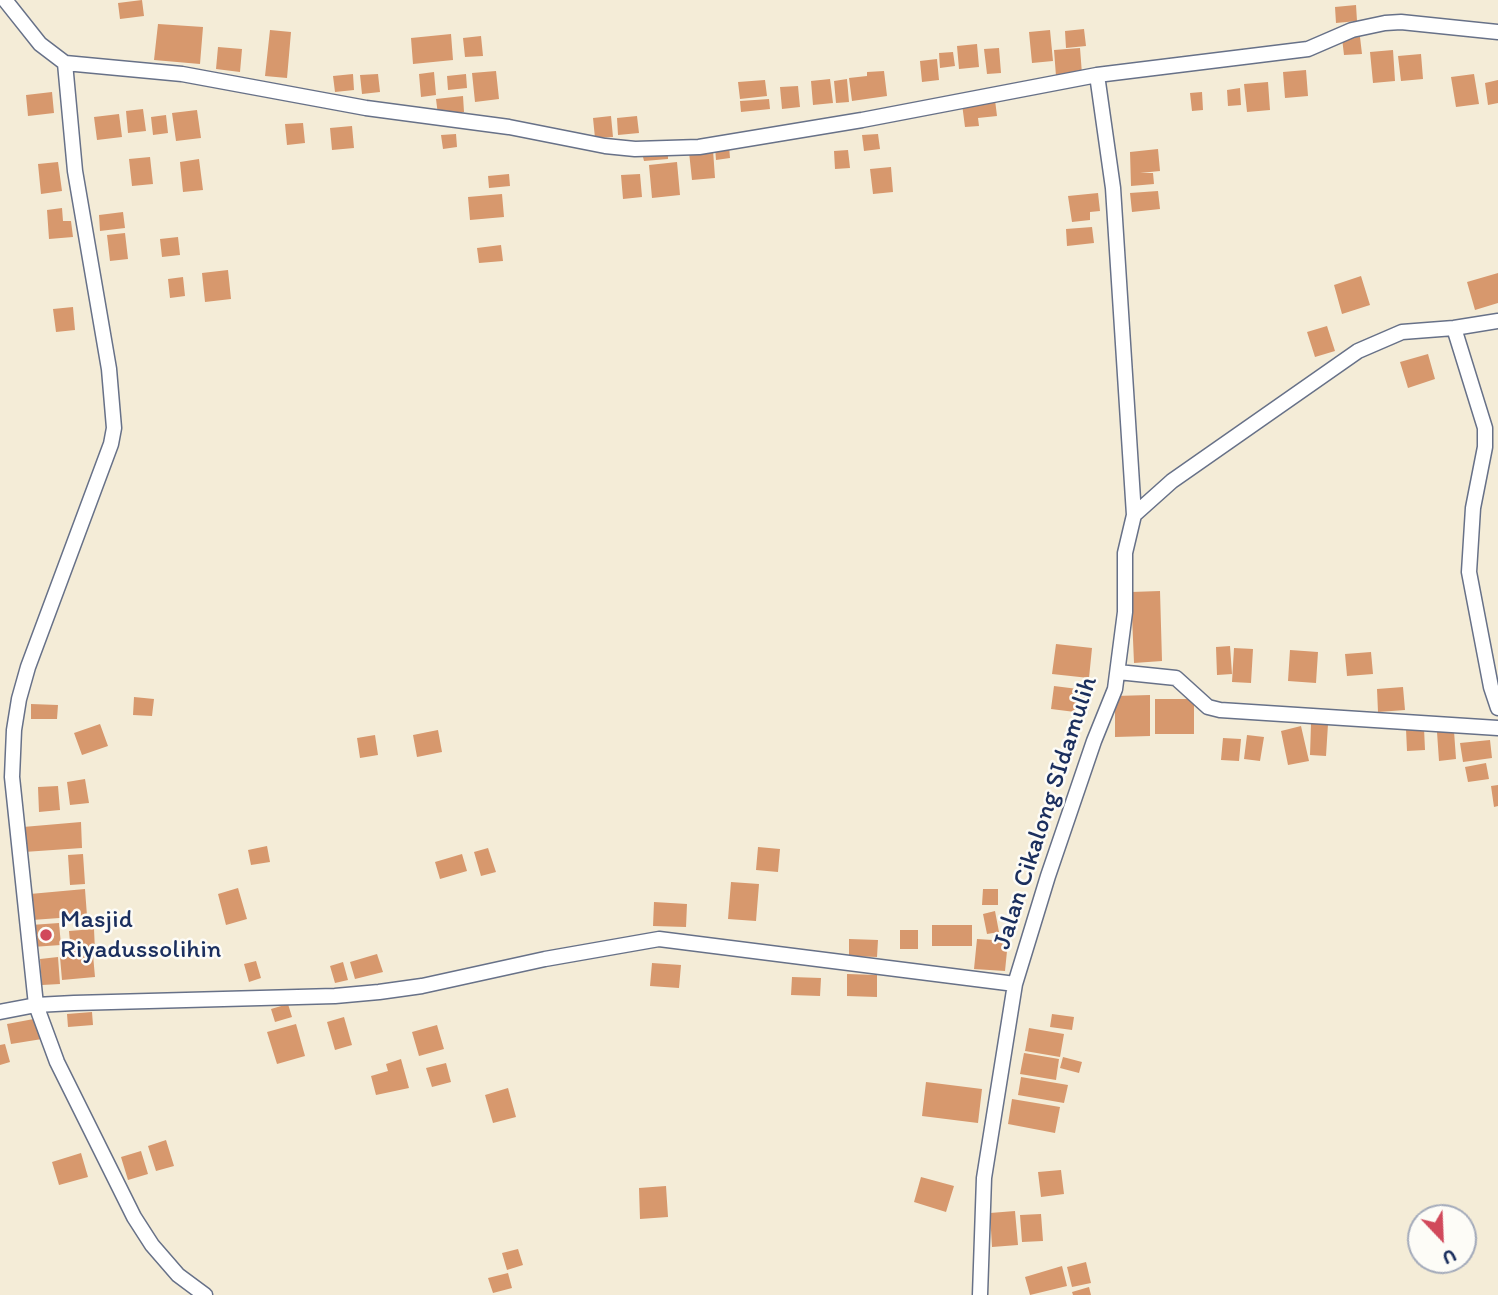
<!DOCTYPE html>
<style>
body{margin:0}
#map{position:relative;width:1498px;height:1295px;overflow:hidden;background:#f4ecd7;font-family:Itim,sans-serif}
canvas{display:block}
.north{position:absolute;left:1407px;top:1204px;width:70px;height:70px;box-sizing:border-box;background:#fdfcf7;border:2px solid #a3aaba;border-radius:50%;rotate:157deg;font-size:19px;font-weight:700;line-height:28px;text-align:center;color:#1b2f5e}
.north::after{content:'';display:block;margin:auto;width:24px;height:32px;background:#d1495b;clip-path:polygon(50% 0,100% 100%,50% 72%,0 100%)}
</style>
<div id="map">
<canvas width="1498" height="1295"></canvas>
<div class="north">U</div>
</div>
<script>
const g = document.querySelector('canvas').getContext('2d');
g.lineJoin = 'round';
function fill(path, color) { g.fillStyle = color; g.fill(path, 'evenodd'); }
function trace(path, color, width, dash) { g.strokeStyle = color; g.lineWidth = width; g.lineCap = dash ? 'butt' : 'round'; g.setLineDash(dash || []); g.stroke(path); }
function write(font, color, halo, rows, align = 'center') {
  g.font = font + ' Itim,sans-serif'; g.lineWidth = 5; g.setLineDash([]); g.textBaseline = 'middle'; g.strokeStyle = halo; g.fillStyle = color; for (const [text, x, y, turn = 0] of rows) {
    g.save(); g.translate(x, y); g.rotate((+turn || 0) * Math.PI / 180); g.textAlign = isNaN(turn) ? turn : align; if (halo) g.strokeText(text, 0, 0); g.fillText(text, 0, 0); g.restore();
  }
}
fill(new Path2D(`
 M142,0l2,16 -24,3 -2,-16z
 M1356,5l1,16 -21,2 -1,-16z
 M158,24l45,3 -3,37 -46,-4z
 M1084,29l2,17 -20,2 -1,-17z
 M270,30l21,2 -4,46 -22,-2z
 M1050,30l3,31 -21,2 -3,-31z
 M451,34l2,26 -40,4 -2,-26z
 M481,36l2,20 -18,1 -2,-19z
 M1360,37l2,17 -18,1 -2,-17z
 M977,44l2,23 -20,2 -2,-23z
 M218,47l24,2 -2,23 -24,-3z
 M999,48l2,25 -14,1 -3,-25z
 M1080,48l2,26 -26,2 -2,-26z
 M1393,50l2,31 -22,2 -3,-31z
 M953,52l2,14 -15,2 -1,-15z
 M1421,54l2,25 -22,2 -3,-25z
 M937,59l2,21 -17,2 -2,-21z
 M1306,70l2,26 -23,2 -2,-26z
 M496,71l3,28 -24,3 -3,-29z
 M884,71l3,25 -35,5 -3,-23 18,-2v-4z
 M434,72l2,23 -15,2 -2,-23z
 M353,74l1,16 -19,2 -2,-16z
 M378,74l2,18 -18,2 -2,-19z
 M466,74l1,14 -19,2 -1,-14z
 M1474,74l5,30 -23,3 -5,-30z
 M830,79l3,24 -20,2 -2,-24z
 M847,79l2,23 -13,1 -2,-22z
 M765,80l2,16 -27,3 -2,-17z
 M1498,80v23l-10,2 -3,-22z
 M1268,82l2,28 -23,2 -3,-28z
 M798,86l2,21 -18,2 -2,-22z
 M1240,88l1,17 -13,1 -1,-16z
 M52,92l2,21 -26,3 -2,-21z
 M1202,92l1,18 -11,1 -2,-18z
 M463,96l1,16 -26,3 -2,-16z
 M769,99l1,10 -29,3 -1,-11z
 M995,100l2,16 -19,2 1,8 -14,1 -3,-23z
 M143,109l3,22 -18,2 -2,-22z
 M197,110l4,28 -25,3 -4,-28z
 M119,114l3,23 -25,3 -3,-23z
 M166,115l2,18 -15,2 -2,-18z
 M611,116l2,21 -18,1 -2,-20z
 M637,116l2,17 -21,2 -1,-17z
 M303,123l2,20 -18,2 -2,-21z
 M352,126l2,22 -22,2 -2,-22z
 M456,134l1,13 -14,2 -2,-14z
 M878,134l2,15 -16,2 -2,-16z
 M729,146l1,12 -14,2 -1,-13z
 M1158,149l2,22 -20,2h13l1,11 -23,2 -1,-34z
 M713,150l2,28 -23,2 -3,-28z
 M848,150l2,18 -15,1 -1,-18z
 M668,155v4l-24,2 -1,-4z
 M150,157l3,27 -21,2 -3,-27z
 M199,159l4,31 -20,2 -3,-30z
 M58,162l4,29 -21,3 -3,-30z
 M677,162l3,33 -28,3 -3,-33z
 M891,167l2,25 -20,2 -3,-25z
 M509,174l1,12 -21,2 -1,-12z
 M640,174l2,23 -19,2 -2,-24z
 M1158,191l2,18 -28,3 -2,-19z
 M1098,193l2,18 -10,1v8l-18,2 -4,-26z
 M502,194l2,23 -34,3 -2,-23z
 M62,208l1,13h8l2,16 -24,2 -2,-29z
 M123,212l2,16 -25,3 -1,-16z
 M1092,227l2,16 -27,3 -1,-17z
 M125,233l3,26 -18,2 -3,-26z
 M178,237l2,18 -18,2 -2,-18z
 M501,245l2,16 -24,2 -2,-15z
 M228,270l3,29 -26,3 -3,-29z
 M1498,273v30l-23,7 -8,-28z
 M1361,276l9,29 -28,9 -8,-29z
 M183,277l2,19 -15,2 -2,-19z
 M73,307l2,23 -19,2 -3,-23z
 M1327,326l8,25 -20,6 -8,-25z
 M1428,354l7,25 -27,9 -8,-26z
 M1160,591l2,70 -28,2 -3,-71z
 M1056,644l36,4 -3,30 -37,-4z
 M1230,646l2,28 -15,1 -1,-28z
 M1234,648l19,1 -2,34 -19,-1z
 M1290,650l28,2 -2,31 -28,-2z
 M1371,652l2,22 -26,2 -2,-22z
 M1054,686l32,4 -3,23 -32,-4z
 M1403,687l2,23 -27,2 -1,-23z
 M1150,695v41l-35,1v-41z
 M134,697l20,2 -2,17 -19,-1z
 M1155,699h39v35h-39z
 M31,704l27,1 -1,14h-26z
 M100,724l8,22 -26,9 -8,-22z
 M1311,724h17l-2,32 -16,-1z
 M1301,726l8,35 -21,4 -7,-34z
 M1424,728l1,22 -18,1 -1,-22z
 M438,730l4,22 -25,5 -4,-22z
 M1454,731l2,28 -17,2 -2,-29z
 M375,735l3,20 -18,3 -3,-20z
 M1247,735l17,2 -4,24 -16,-2z
 M1223,738l18,1 -2,22 -18,-1z
 M1490,740l2,18 -29,4 -3,-19z
 M1486,763l3,16 -21,3 -3,-15z
 M85,779l4,24 -19,2 -3,-23z
 M1498,785v21l-4,1 -3,-21z
 M58,786l2,24 -21,2 -1,-25z
 M81,822l1,26 -58,4 -1,-25z
 M267,846l3,16 -19,3 -3,-15z
 M758,847l22,2 -2,23 -22,-2z
 M488,848l8,24 -15,4 -7,-24z
 M83,854l2,30 -15,1 -2,-30z
 M462,854l5,17 -27,8 -5,-17z
 M731,882l28,2 -3,37 -28,-2z
 M238,888l9,31 -21,6 -8,-31z
 M85,889l2,27 -55,4 -2,-26z
 M983,889h15v16h-16z
 M654,902l33,2 -1,23 -33,-1z
 M995,911l4,21 -12,2 -4,-20z
 M59,923l2,22 -29,2 -1,-22z
 M932,925h40v21h-40z
 M94,929l1,22 -24,2 -2,-22z
 M900,930h18v19h-18z
 M849,939l29,1 -1,17 -28,-1z
 M977,939l31,2 -3,30 -31,-2z
 M377,954l6,18 -28,7 -5,-17z
 M93,955l2,22 -33,3 -2,-23z
 M58,957l2,27 -18,1 -2,-26z
 M256,961l5,17 -12,4 -5,-18z
 M343,962l5,18 -13,3 -5,-17z
 M652,963l29,2 -2,23 -29,-2z
 M847,974l30,1v22l-30,-1z
 M792,977l29,1 -1,18 -29,-1z
 M288,1004l4,13 -17,5 -4,-13z
 M92,1012l1,13 -25,2 -1,-13z
 M1052,1014l22,3 -2,13 -22,-3z
 M344,1017l8,28 -17,5 -8,-28z
 M39,1018l3,21 -31,5 -4,-20z
 M296,1024l9,32 -28,8 -10,-32z
 M437,1025l7,24 -25,7 -7,-24z
 M1029,1028l35,6 -4,23 -35,-6z
 M5,1044l5,18 -10,3v-20z
 M1024,1053l35,6 -3,21 -36,-6z
 M1063,1057l19,5 -3,11 -19,-5z
 M401,1059l8,29 -33,7 -5,-19 17,-5 -2,-7z
 M446,1063l5,19 -19,5 -6,-19z
 M1021,1077l47,8 -4,18 -46,-8z
 M926,1082l56,7 -4,34 -56,-7z
 M508,1088l8,29 -23,6 -8,-28z
 M1012,1099l48,8 -5,26 -47,-9z
 M166,1140l8,26 -18,5 -8,-25z
 M141,1151l7,23 -20,6 -7,-23z
 M81,1153l7,24 -29,8 -7,-23z
 M1061,1170l3,24 -23,3 -3,-25z
 M921,1177l33,9 -8,26 -32,-10z
 M666,1186l2,31 -28,2 -1,-31z
 M1015,1211l3,34 -26,2 -2,-34z
 M1041,1214l2,27 -21,1 -2,-27z
 M518,1249l5,16 -16,5 -5,-17z
 M1086,1262l5,21 -19,4 -5,-20z
 M1062,1266l5,20 -37,9 -5,-18z
 M508,1273l4,15 -19,5 -5,-15z
 M1089,1287l2,8h-18l-1,-3z`), '#d7986d');
const street = new Path2D(`
 M5,0l35,44 25,19 117,11 184,34 143,19 96,19 30,3 64,-2 163,-27 235,-45 211,-26 44,-19 33,-7 16,-1 97,10
 M65,63l10,108 34,198 5,59 -3,16 -83,223 -9,32 -5,31 -2,47 24,228 21,57 77,155 18,28 26,30 27,20
 M1097,75l16,113 21,327
 M1454,328l31,100v19l-12,61 -4,64 22,115 7,21
 M1118,672l58,6 32,29 12,3 278,18
 M0,1012l36,-7 38,-2 261,-7 44,-4 43,-6 123,-27 114,-20 356,45
 M980,1295l4,-117 31,-194 33,-108 46,-135 21,-52 10,-77v-59l9,-38 38,-34 186,-130 44,-19 52,-4 44,-7`);
trace(street, '#677188', 17);
trace(street, '#fff', 14);
for (const [x, y, r, color] of [
 [46,935,7,"#d1495b"]
]) { const dot = new Path2D(); dot.arc(x, y, r, 0, 2 * Math.PI); g.fillStyle = color; g.fill(dot); trace(dot, '#fdfcf7', 2.5); }
write('26px', '#1b2f5e', '#fdfcf7', [
 ["Jalan Cikalong SIdamulih",1046,813,-72]
]);
write('26px', '#1b2f5e', '#fdfcf7', [
 ["Masjid",60,920],
 ["Riyadussolihin",60,950]
], 'left');
</script>
